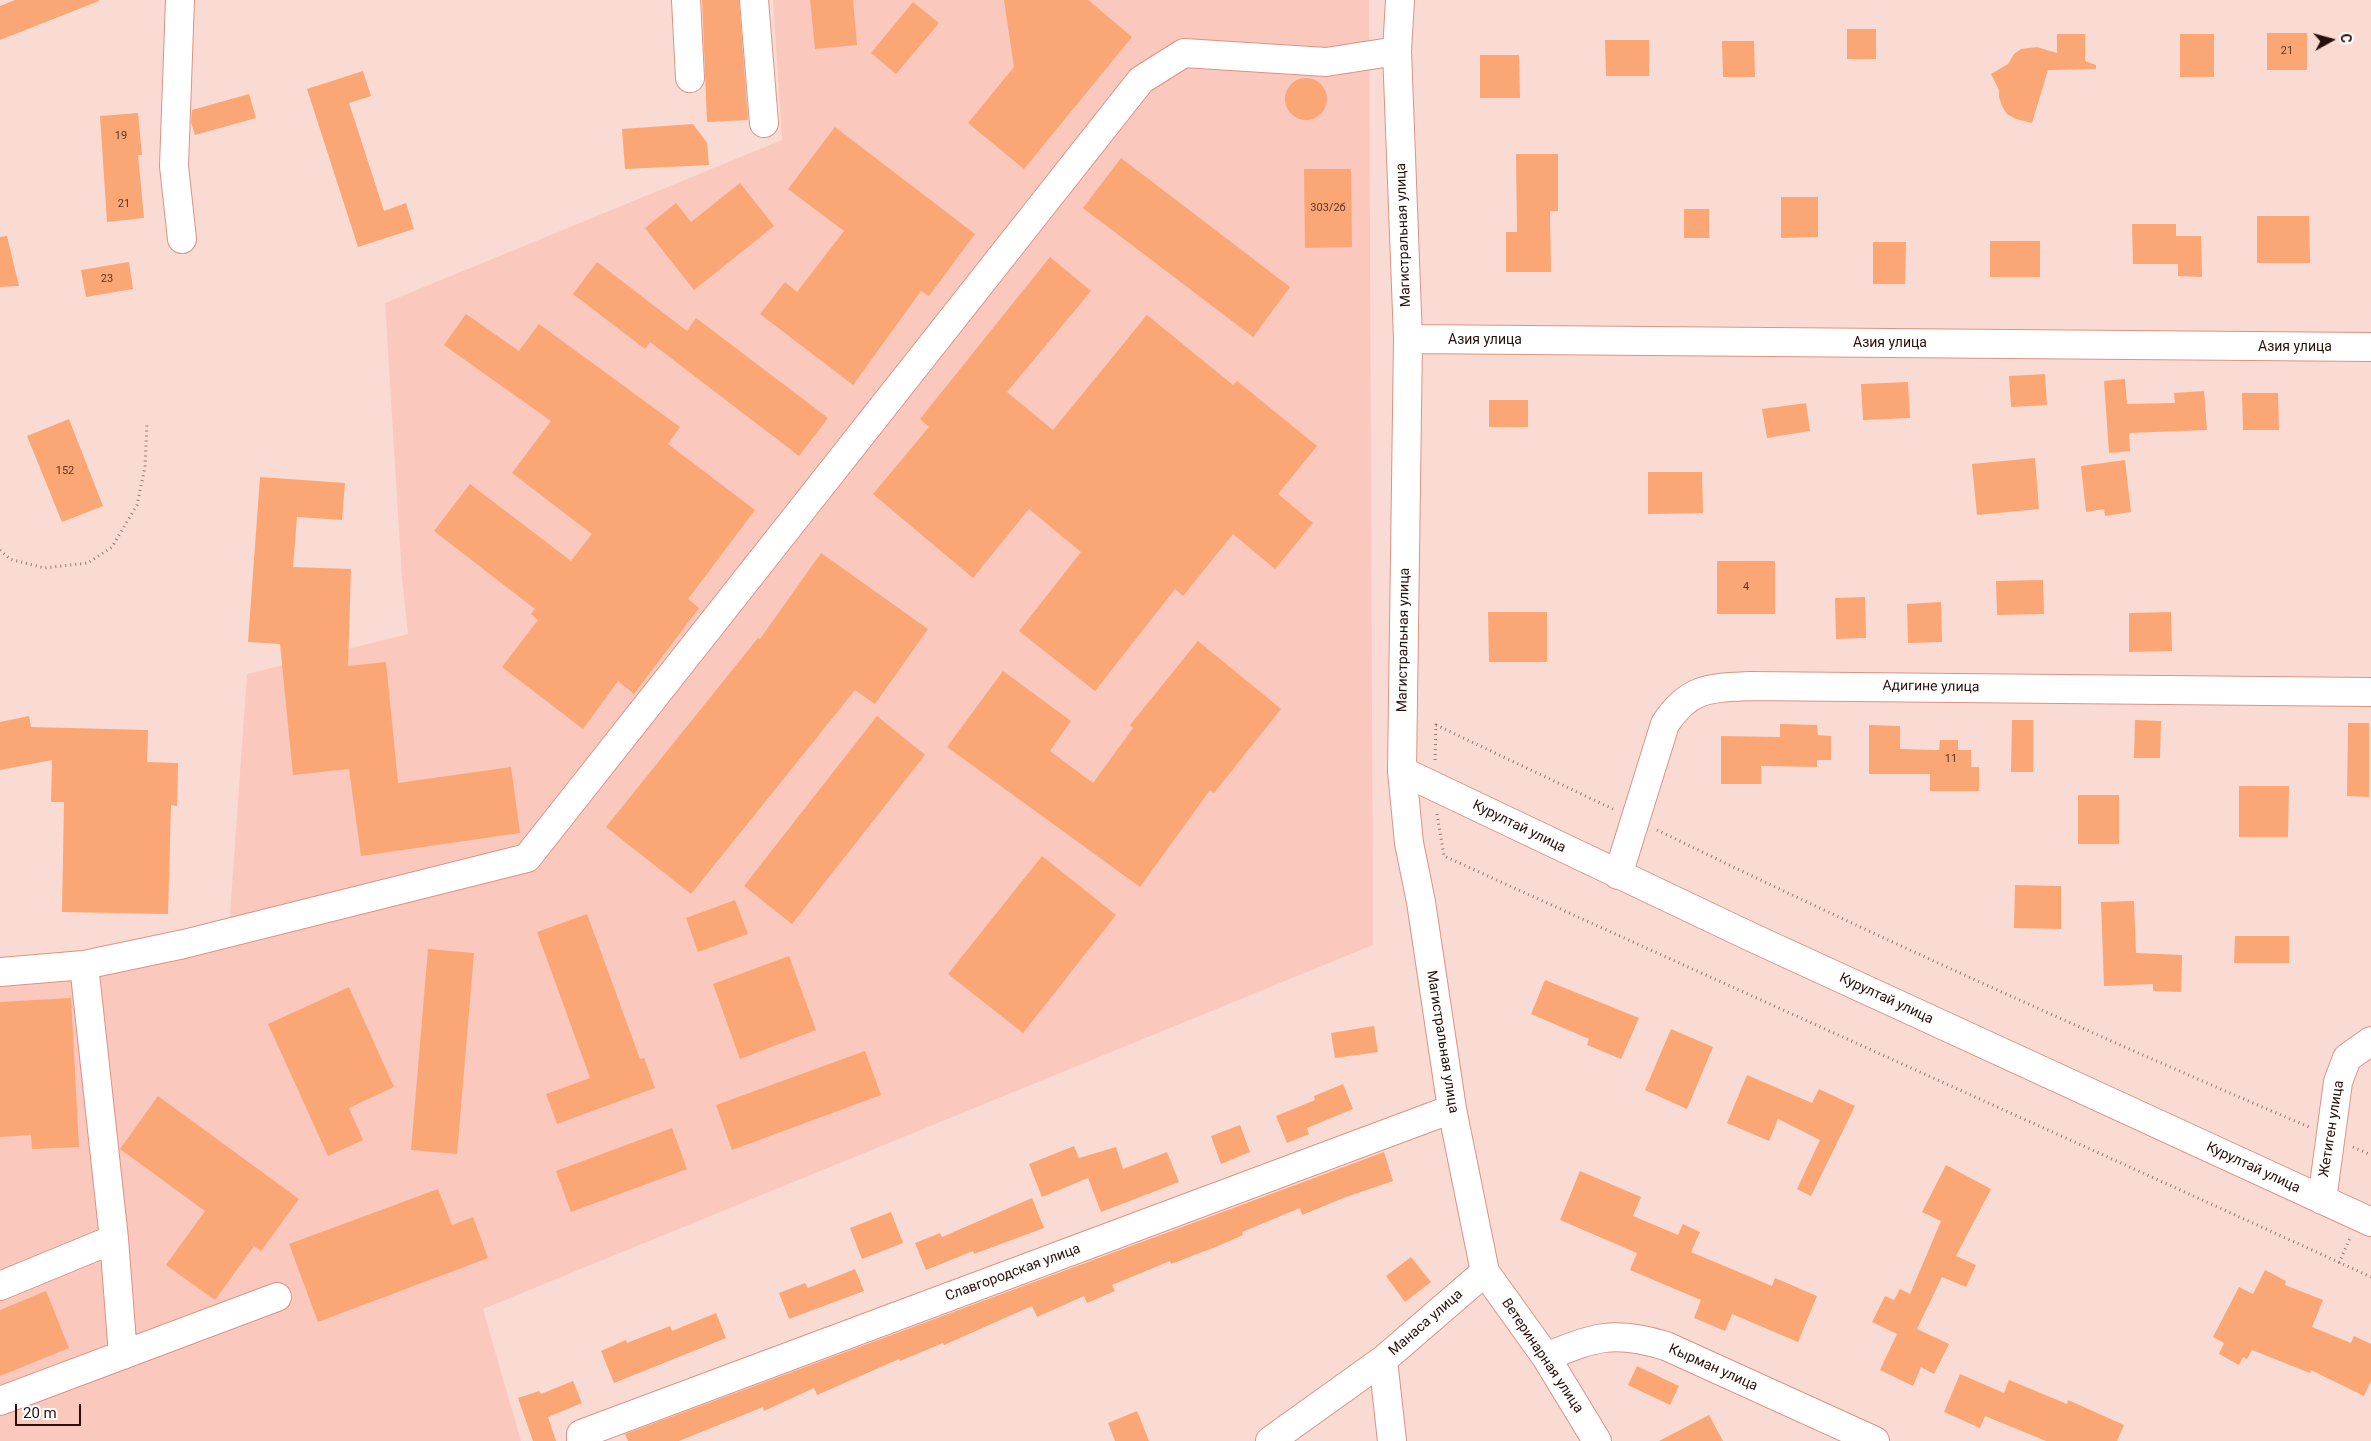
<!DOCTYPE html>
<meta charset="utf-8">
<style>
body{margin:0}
#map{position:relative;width:2371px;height:1441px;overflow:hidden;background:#fadbd4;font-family:Roboto,sans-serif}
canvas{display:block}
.north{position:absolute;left:2306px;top:15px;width:50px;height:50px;-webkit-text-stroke:4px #fff;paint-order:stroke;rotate:83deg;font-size:14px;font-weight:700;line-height:20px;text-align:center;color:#290f0a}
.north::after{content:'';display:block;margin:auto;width:18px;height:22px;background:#290f0a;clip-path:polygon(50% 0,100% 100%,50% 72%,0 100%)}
.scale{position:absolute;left:15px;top:1404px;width:66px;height:22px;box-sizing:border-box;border:2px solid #290f0a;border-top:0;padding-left:6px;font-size:15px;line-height:18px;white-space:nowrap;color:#290f0a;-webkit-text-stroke:4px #fff;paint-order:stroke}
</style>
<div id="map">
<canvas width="2371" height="1441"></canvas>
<div class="north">С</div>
<div class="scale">20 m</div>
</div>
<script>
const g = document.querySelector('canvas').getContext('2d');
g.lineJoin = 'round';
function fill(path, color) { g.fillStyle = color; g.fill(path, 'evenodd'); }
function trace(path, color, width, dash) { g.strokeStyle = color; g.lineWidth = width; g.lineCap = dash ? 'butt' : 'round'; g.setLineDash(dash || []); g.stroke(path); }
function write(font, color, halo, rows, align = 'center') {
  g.font = font + ' Roboto,sans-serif'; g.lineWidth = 5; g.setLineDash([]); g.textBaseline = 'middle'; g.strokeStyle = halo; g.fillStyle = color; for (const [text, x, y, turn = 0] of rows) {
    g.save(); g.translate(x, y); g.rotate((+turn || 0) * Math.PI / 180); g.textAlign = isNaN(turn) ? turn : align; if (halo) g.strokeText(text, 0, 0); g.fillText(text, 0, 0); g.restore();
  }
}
fill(new Path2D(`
 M773,0h596l4,945 -890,364 38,132h-521v-478l228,-21 19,-268 161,-40 -6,-55 -17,-276 397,-163z`), '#fbc8be');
fill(new Path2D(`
 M15,0h84v1l-99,39v-34z
 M702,0h37l9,120 -41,2z
 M810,0h43l4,45 -42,4z
 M1004,0h84l44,37 -108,132 -56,-46 46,-56z
 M913,2l26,21 -43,51 -25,-21z
 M1847,29h29v30h-29z
 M2267,33h40v37h-40z
 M2057,34h28v27l11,4v4l-48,1 -16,53 -16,-4 -9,-5 -5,-8 -3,-9v-7l-8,-16 17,-10 6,-10 7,-5 16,-2 20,6z
 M2180,34h34v43h-34z
 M1605,40h44v36h-43z
 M1722,41h32l1,36h-32z
 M1480,55h39l1,43h-40z
 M363,71l8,25 -22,7 35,108 22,-8 8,26 -56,18 -51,-158z
 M1285 99a21 21 0 1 1 42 0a21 21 0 1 1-42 0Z
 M249,94l7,24 -61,17 -4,-13 1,-12z
 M138,113l4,42h-4l6,63 -37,4 -7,-106z
 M693,124l14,19 2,22 -84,4 -3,-40z
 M835,127l140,107 -46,62 -8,-5 -68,94 -93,-71 25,-32 12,10 47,-61 -56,-42z
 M1516,154h42v57h-8l1,61h-45v-40h11z
 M1121,158l169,129 -37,50 -170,-129z
 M1304,169h47l1,78 -47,1z
 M740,183l34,43 -80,64 -49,-62 31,-25 15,19z
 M1781,197h37v40l-37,1z
 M1684,209h25v29h-25z
 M2257,216h52l1,47h-53z
 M2132,224h44v12h25l1,41 -24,-1v-12h-45z
 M7,236l12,50 -19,1v-50z
 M1990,241h50v36h-50z
 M1873,242h33l-1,42h-32z
 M1050,257l41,34 -84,101 46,38 94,-115 86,70 4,-4 80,65 -39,48 35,29 -38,46 -42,-35 -50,62 -8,-7 -80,102 -76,-60 62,-79 -52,-43 -56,69 -100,-84 56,-67 -9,-8z
 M129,262l4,27 -47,8 -5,-27z
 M597,262l90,69 9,-13 132,100 -29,38 -149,-114 -5,7 -72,-55z
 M466,314l53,37 20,-27 141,103 -12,17 87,66 -67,89 11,9 -65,86 -16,-13 -35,48 -81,-62 36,-47 -7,-6 4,-5 -101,-78 36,-47 101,77 21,-27 -80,-61 39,-52 -107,-76z
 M2045,374l2,31 -36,2 -2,-31z
 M2125,379l2,25 48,-1 -1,-10 30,-2 3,39 -78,3 1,18 -21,2 -5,-72z
 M1908,382l2,36 -47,2 -2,-36z
 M2242,393h36l1,37h-36z
 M1489,400h39v27h-39z
 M1806,403l4,28 -43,7 -5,-29z
 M69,419l34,87 -41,16 -35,-86z
 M2035,458l4,51 -62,6 -5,-51z
 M2125,460l6,52 -26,4 -1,-7 -18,3 -5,-46z
 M1648,472h54l1,41 -55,1z
 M260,477l85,6 -3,37 -45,-3 -4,50 58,2 -3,97 38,-4 12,121 113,-16 9,66 -159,23 -12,-87 -56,6 -13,-131 -32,-2z
 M821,553l107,76 -53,75 -20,-14 -164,204 -85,-67 152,-189 2,1z
 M1717,561h58v53h-58z
 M2043,580l1,34 -47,1 -1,-34z
 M1865,597l1,41 -30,1 -1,-41z
 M1941,602l1,40 -34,1 -1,-39z
 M1488,612h59v50h-58z
 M2171,612l1,39 -43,1v-39z
 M1198,641l83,68 -67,84 -4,-3 -70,97 -193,-140 56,-76 68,50 -21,30 43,32 40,-55 -3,-3z
 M29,716l2,11 117,3 -1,32 31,1 -1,43 -6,-1 -3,109 -106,-2 2,-110h-13l1,-42 -52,10v-48z
 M877,716l48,39 -133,169 -48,-38z
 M2012,720h21v52h-22z
 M2135,720l26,1 -1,37h-26z
 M2348,723h21v74l-22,-1z
 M1780,724l37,1 1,10 13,1v24h-14v7l-56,-1v18h-40v-48l59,1z
 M1869,725l31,1v23l39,1 1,-10h18v10h13v17h8v24h-49v-17h-61z
 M2239,786h50l-1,51h-49z
 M2078,795h41v49h-41z
 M1042,856l74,59 -93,118 -75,-59z
 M2015,885l46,1v43l-47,-1z
 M735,900l13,34 -50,18 -12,-34z
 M2134,901l2,52 46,2 -1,37 -28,-1v-7l-49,2 -3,-84z
 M587,914l53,145 4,-1 11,30 -98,36 -11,-30 44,-16 -53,-146z
 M2235,936h54v27h-55z
 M428,949l46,4 -17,201 -46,-4z
 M789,956l27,74 -76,29 -27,-75z
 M1545,980l94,38 -18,41 -34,-14 2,-6 -58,-25z
 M349,987l45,100 -45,21 14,32 -35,16 -60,-132z
 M71,998l8,149 -47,2 -1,-14 -31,2v-135z
 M1374,1026l4,26 -43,6 -4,-25z
 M1671,1029l42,18 -26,62 -42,-19z
 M865,1051l16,44 -149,55 -16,-45z
 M1747,1075l65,28 7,-14 36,17 -44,90 -14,-7 23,-49 -42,-21 -9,22 -42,-18z
 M1343,1084l10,25 -46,19 2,6 -22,9 -11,-27 39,-16 -1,-4z
 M158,1096l141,103 -38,52 -7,-5 -39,54 -49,-35 39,-54 -85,-62z
 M1240,1125l10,27 -29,12 -10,-28z
 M672,1128l15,41 -116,43 -15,-41z
 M1074,1146l5,12 37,-11 7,22 44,-17 12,30 -78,30 -13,-34 -46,19 -13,-33z
 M1384,1152l9,29 -47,16 -44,18 -2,-7 -58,24 1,3 -25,11 -47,18 -1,-3 -58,24 3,6 -28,12 -3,-7 -47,21 -5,-11 -88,39 -1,-2 -43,18 -1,-2 -82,36 -3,-7 -50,23 -1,-4 -84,34h-51l-3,-7z
 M1946,1165l45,24 -35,67 20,9 -10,22 -24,-10 -25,52 32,15 -15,30 -13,-7 -8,19 -33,-16 17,-36 -25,-12 13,-26 9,4 6,-11 10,5 31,-73 -19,-9z
 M1580,1171l61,26 -8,19 45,19 5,-11 17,8 -9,20 81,34 3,-8 42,18 -19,46 -66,-28 -7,17 -31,-13 7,-18 -71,-30 7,-17 -77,-33z
 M438,1189l14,36 21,-8 15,41 -170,64 -29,-78z
 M1032,1198l12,30 -70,26 -1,-3 -47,19 -11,-27 25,-10 2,4z
 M891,1212l12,31 -41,16 -12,-31z
 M1411,1257l20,25 -26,20 -19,-26z
 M855,1269l9,22 -75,28 -10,-26 26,-10 3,5z
 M2265,1270l21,11 -1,4 38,15 -11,27 39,16 3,-7 17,8v37l-7,15 -53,-26 -1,3 -58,-23 -5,9 -4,-2 -4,8 -20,-11 5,-11 -11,-6 26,-50 14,7z
 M46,1291l23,57 -69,28v-66z
 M716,1313l10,25 -112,45 -13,-32 25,-11 1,3 43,-17 2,5z
 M1637,1366l42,20 -9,19 -42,-20z
 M1960,1374l44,19 5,-13 58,24 1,-4 56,25 -7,16h-71l-61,-25 -5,12 -36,-16z
 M573,1381l9,22 -34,14 8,24h-23l-15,-43 21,-7 2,3z
 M1137,1411l12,30h-34l-7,-18z
 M1709,1415l14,26h-64z`), '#faa775');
const minor = new Path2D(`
 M180,0l-6,166 8,73
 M686,0l4,78
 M754,0l10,123
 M1400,0l-3,51 11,288 -6,432 7,72 12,59 31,207 33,163 61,85 51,84
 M1408,339l963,8
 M1402,771l347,165 622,286
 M1618,875l47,-151c24,-37 45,-36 86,-38l620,6
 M84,965l30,274 9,116
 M0,972l84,-7 100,-21 343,-86 614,-778 43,-27 142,9 71,-11
 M2322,1200l16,-118 9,-24 24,-17
 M0,1286l114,-47
 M1546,1357c49,-20 67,-27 120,-11l209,95
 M0,1401l277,-104
 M581,1441v-7l871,-325
 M1270,1441l113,-81
 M1392,1441l-9,-81 102,-88`);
trace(minor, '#db9385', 30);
trace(new Path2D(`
 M0,550l10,9 34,9 44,-5 24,-16 25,-42 8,-38 2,-43
 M1435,760l1,-35 177,84
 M1437,814l7,42c309,141 619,280 927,421
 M1657,830c215,105 432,203 652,297
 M2353,1147l18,8
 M2339,1263l11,-25`), '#957973', 3, [1, 4]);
trace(minor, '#fff', 28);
write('11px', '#5d3525', null, [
 ["21",2287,51],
 ["19",121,136],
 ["21",124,204],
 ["303/2б",1328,208],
 ["23",107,279],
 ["152",65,471],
 ["4",1746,587],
 ["11",1951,759]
]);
write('14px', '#290f0a', '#fff', [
 ["Магистральная улица",1404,235,-92],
 ["Азия улица",1485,340],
 ["Азия улица",1890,343],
 ["Азия улица",2295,347],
 ["Магистральная улица",1404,640,-89],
 ["Адигине улица",1931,687,1],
 ["Курултай улица",1519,827,26],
 ["Курултай улица",1886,999,25],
 ["Магистральная улица",1442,1042,81],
 ["Жетиген улица",2332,1129,-81],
 ["Курултай улица",2253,1168,25],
 ["Славгородская улица",1013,1273,-20],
 ["Манаса улица",1426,1323,-41],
 ["Ветеринарная улица",1542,1356,56],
 ["Кырман улица",1713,1368,24]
]);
</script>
